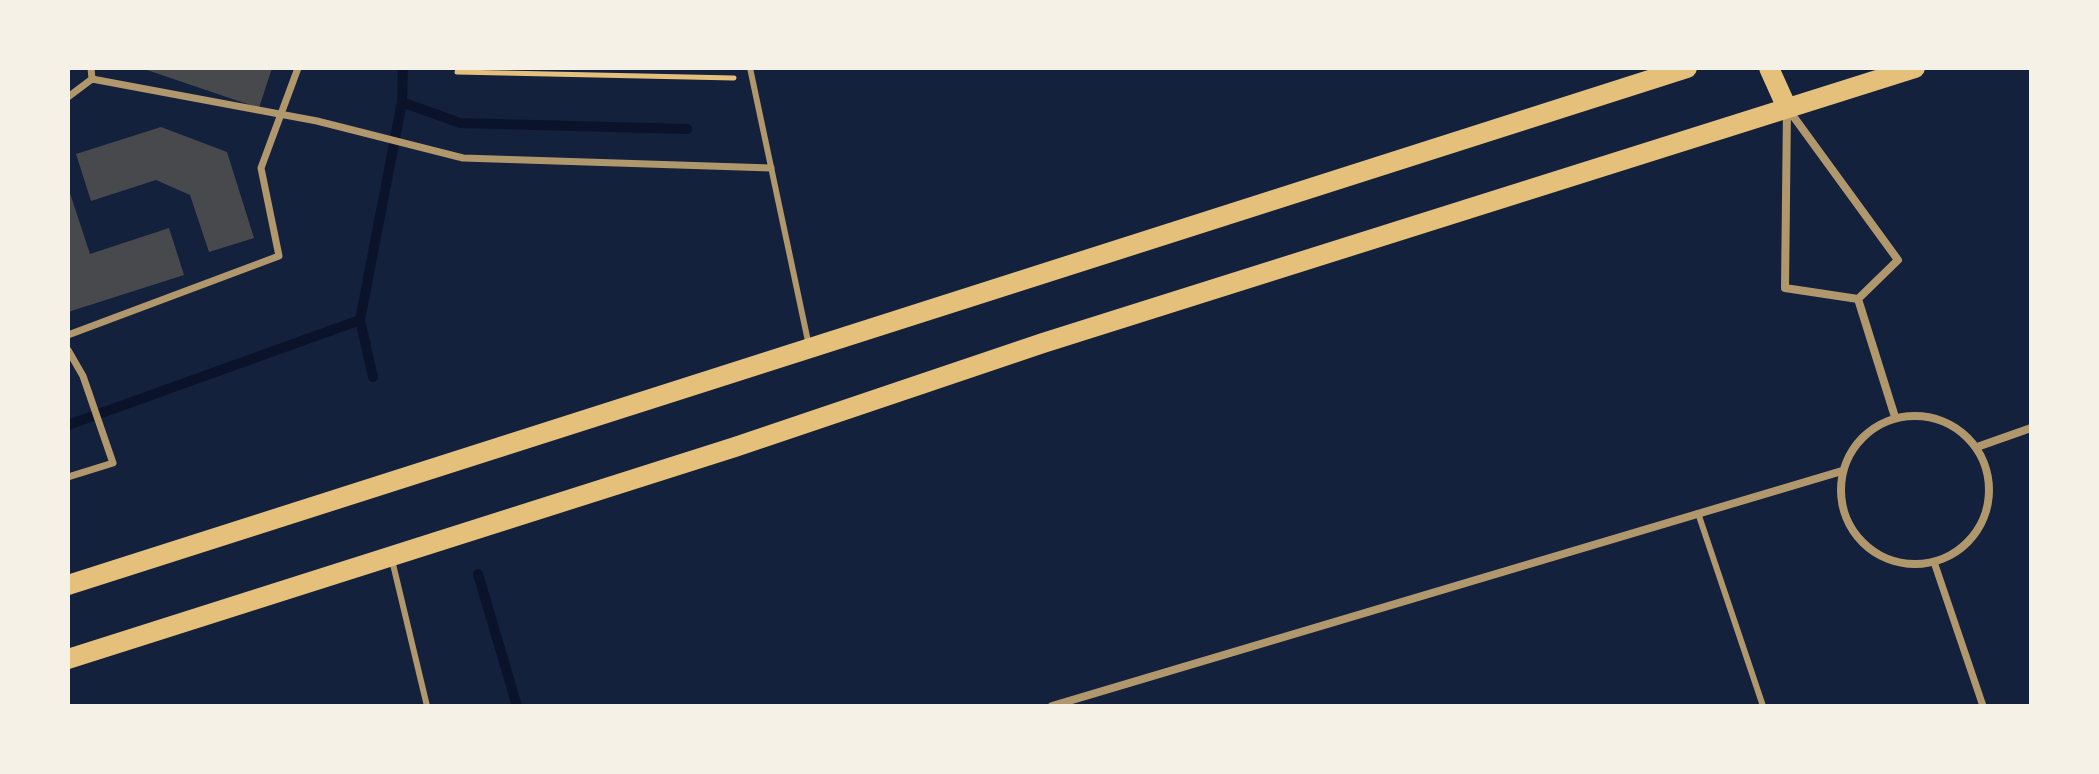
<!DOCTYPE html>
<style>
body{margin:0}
#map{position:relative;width:2099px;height:774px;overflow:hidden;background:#14213d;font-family:Ubuntu,sans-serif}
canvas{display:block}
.frame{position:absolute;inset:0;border:70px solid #f6f1e7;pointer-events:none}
</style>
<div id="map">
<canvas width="2099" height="774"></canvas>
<div class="frame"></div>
</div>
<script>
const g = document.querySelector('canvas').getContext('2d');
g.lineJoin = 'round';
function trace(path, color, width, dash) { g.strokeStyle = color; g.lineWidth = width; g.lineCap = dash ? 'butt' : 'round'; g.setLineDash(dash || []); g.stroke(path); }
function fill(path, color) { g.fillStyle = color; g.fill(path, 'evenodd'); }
trace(new Path2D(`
 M402,102l58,21 227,6
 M360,320l13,57
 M68,425l292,-105 42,-218 1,-34
 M478,574l39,132`), '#0b132b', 10);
fill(new Path2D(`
 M141,68h131l-13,40z
 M161,127l66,25 27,86 -45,14 -19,-57 -34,-15 -65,21 -15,-47z
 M68,187l22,67 79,-26 15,47 -116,37z`), '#48494c');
trace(new Path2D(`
 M457,72l277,6`), '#e5c07b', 5);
trace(new Path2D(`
 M750,68l59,278
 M1698,513l65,193
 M392,560l35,146`), '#b1986c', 6);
trace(new Path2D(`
 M92,79l225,42 146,37 308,10
 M68,97l24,-18 -1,-11
 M68,335l211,-79 -18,-88 37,-100
 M68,350l15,26 30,87 -45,14
 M1934,562l49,144`), '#b1986c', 7);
trace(new Path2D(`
 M1787,109l-2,179 73,11
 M1788,109l110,151 -40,39
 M1858,299l37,118
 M1841 490a74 74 0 1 1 148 0a74 74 0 1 1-148 0Z
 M1977,447l54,-19
 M1052,706l790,-235`), '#b1986c', 8);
trace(new Path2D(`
 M1769,68l18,40
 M68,585l1619,-517
 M68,659l667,-212 308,-104 872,-275`), '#e5c07b', 20);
</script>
